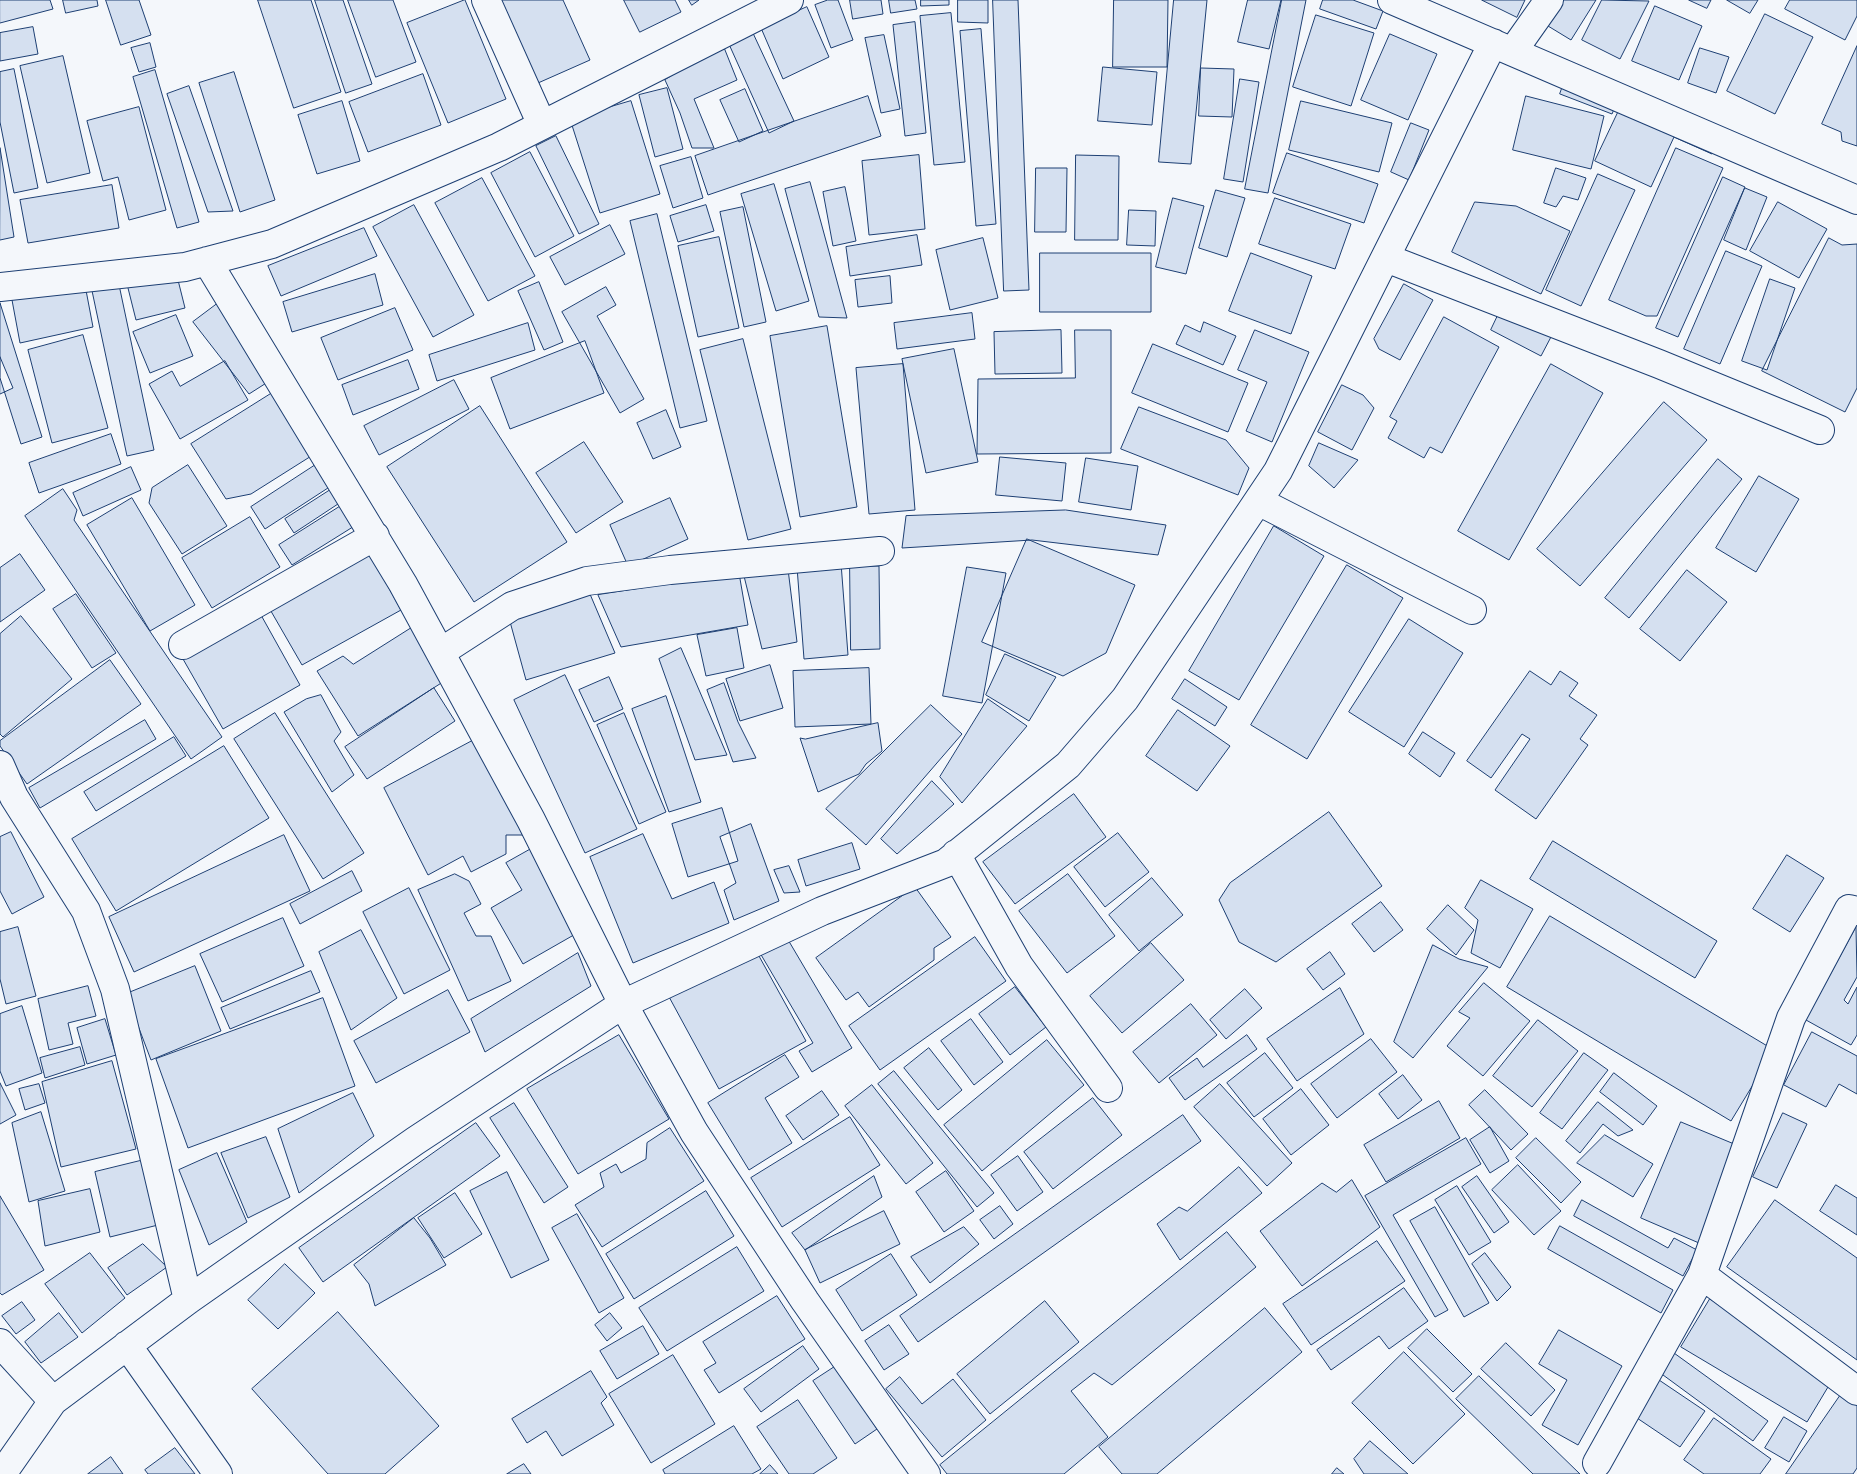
<!DOCTYPE html>
<style>
body{margin:0}
canvas{display:block;background:#f4f7fb}
</style>
<canvas width="1857" height="1474"></canvas>
<script>
const g = document.querySelector('canvas').getContext('2d');
g.lineJoin = 'round';
function fill(path, color) { g.fillStyle = color; g.fill(path, 'evenodd'); }
function trace(path, color, width, dash) { g.strokeStyle = color; g.lineWidth = width; g.lineCap = dash ? 'butt' : 'round'; g.setLineDash(dash || []); g.stroke(path); }
const building = new Path2D(`
 M0,0h50l3,9 -53,14z
 M63,0h34l1,6 -32,7z
 M106,0h33l12,35 -30,10z
 M258,0h53l30,92 -47,16z
 M315,0h28l29,84 -26,9z
 M348,0h45l23,62 -40,15z
 M465,0l41,99 -58,24 -41,-100z
 M499,0h64l27,60 -52,23z
 M624,0h51l6,12 -41,20z
 M689,0h10l-7,5z
 M828,0h10l15,40 -22,8 -16,-43z
 M850,0h31l2,14 -30,5z
 M889,0h26l2,9 -26,4z
 M921,0h28v5l-28,1z
 M958,0h30v23l-30,-1z
 M993,0h25l11,290 -25,1z
 M1114,0h54l-1,67h-54z
 M1174,0h33l-16,164 -32,-2z
 M1248,0h33l-12,49 -31,-7z
 M1282,0h24l-38,193 -23,-4z
 M1323,0h30l30,11 -7,18 -56,-20z
 M1482,0h43l-8,17z
 M1564,0h32l-25,40 -23,-14z
 M1602,0l47,1 -29,58 -38,-19z
 M1689,0h22l-4,8z
 M1727,0h31l-8,13z
 M1790,0h67v16l-12,24 -60,-31z
 M1655,6l47,20 -23,54 -47,-19z
 M807,7l22,50 -46,22 -22,-51z
 M951,13l14,149 -31,3 -14,-149z
 M1765,14l48,23 -38,77 -48,-23z
 M1316,15l58,18 -23,73 -58,-19z
 M915,22l11,111 -21,3 -12,-111z
 M33,27l5,27 -38,7v-28z
 M981,29l15,195 -20,2 -16,-195z
 M752,31l42,90 -25,12 -41,-91z
 M1390,34l47,20 -29,66 -47,-20z
 M884,35l16,74 -19,4 -16,-75z
 M150,43l6,24 -17,5 -8,-24z
 M723,45l14,35 -43,19 20,49h-22l-12,-35 -15,-33z
 M1857,46v100l-15,-5 -1,-9 -19,-8z
 M1700,48l29,9 -13,36 -28,-10z
 M63,56l27,117 -43,10 -27,-117z
 M1103,67l54,5 -5,53 -54,-4z
 M1201,68l33,1 -2,48 -33,-1z
 M14,69l24,119 -24,5 -14,-71v-50z
 M155,70l44,152 -22,6 -44,-151z
 M234,72l41,128 -35,12 -41,-129z
 M423,74l18,51 -73,27 -19,-50z
 M1240,79l19,3 -16,100 -19,-3z
 M1565,80l53,20 -6,14 -52,-20z
 M189,86l44,125 -25,1 -41,-118z
 M667,88l16,61 -28,8 -16,-62z
 M745,89l18,42 -24,11 -19,-42z
 M868,96l13,40 -173,59 -13,-39z
 M1526,96l78,20 -13,53 -78,-19z
 M342,101l18,60 -43,13 -19,-59z
 M631,101l29,93 -60,19 -30,-94z
 M1301,101l91,22 -13,49 -90,-22z
 M1623,102l95,44 -6,8 -38,-17 -23,50 -56,-26z
 M139,107l27,103 -37,10 -11,-43 -15,4 -16,-60z
 M1411,123l18,7 -20,50 -18,-8z
 M556,136l43,88 -20,10 -43,-88z
 M0,148l14,89 -14,3z
 M1676,148l47,20 -66,148h-11l-37,-16z
 M530,152l44,84 -39,21 -44,-84z
 M1287,153l91,31 -14,39 -91,-30z
 M919,155l6,74 -56,6 -7,-74z
 M1076,155l43,1 -1,84h-43z
 M691,157l12,41 -30,10 -13,-42z
 M1036,168h31l-1,64h-31z
 M1556,168l30,10 -8,22 -15,-4 -7,11 -12,-4z
 M1598,174l37,16 -54,116 -35,-16z
 M1723,177l22,10 -67,150 -22,-9z
 M482,178l53,98 -47,25 -53,-98z
 M810,182l37,136 -28,-1 -34,-128z
 M774,184l35,117 -33,10 -35,-117z
 M112,185l7,43 -91,15 -8,-43z
 M845,187l11,54 -23,5 -10,-54z
 M1745,188l22,9 -21,53 -22,-10z
 M1216,190l29,8 -18,59 -28,-9z
 M1173,198l31,8 -18,68 -30,-7z
 M1275,198l76,26 -16,45 -76,-25z
 M1475,202l41,4 54,25 -29,63 -89,-42z
 M1778,202l49,27 -28,49 -49,-27z
 M414,205l60,110 -41,22 -60,-110z
 M706,205l8,26 -36,11 -8,-26z
 M743,207l23,115 -22,5 -24,-115z
 M1129,210l27,1 -1,35 -28,-1z
 M657,214l50,207 -27,7 -50,-207z
 M610,225l15,29 -60,31 -15,-28z
 M364,228l13,28 -96,40 -13,-30z
 M917,235l5,30 -72,11 -4,-29z
 M719,237l20,91 -41,9 -20,-91z
 M983,238l15,60 -48,12 -14,-60z
 M1829,238l13,7 15,-1v144l-12,24 -83,-41z
 M1726,251l36,15 -42,98 -36,-15z
 M1040,253h111v59h-111z
 M1251,253l61,23 -21,58 -62,-23z
 M176,272l9,36 -49,12 -9,-36z
 M375,274l8,31 -91,27 -9,-30z
 M890,276l2,27 -34,4 -3,-27z
 M1770,279l25,9 -28,82 -25,-9z
 M118,280l36,170 -27,6 -36,-170z
 M539,282l24,60 -19,8 -26,-59z
 M1404,284l29,16 -33,60 -21,-11 -5,-10z
 M85,285l8,42 -73,16 -8,-43z
 M606,287l10,18 -19,11 47,83 -24,14 -58,-101z
 M0,303l42,134 -21,7 -21,-66z
 M217,304l54,76 -22,14 -56,-72z
 M395,308l18,42 -75,30 -17,-42z
 M1501,309l51,26 -11,21 -50,-26z
 M972,313l3,26 -78,10 -3,-26z
 M176,315l17,41 -43,17 -17,-41z
 M1444,317l55,30 -57,106 -12,-6 -6,11 -36,-20 9,-17 -7,-4z
 M1204,322l32,14 -13,29 -47,-21 9,-19 15,7z
 M528,323l7,27 -98,31 -8,-26z
 M827,326l30,181 -57,10 -30,-181z
 M1061,330l1,43 -67,1 -1,-42z
 M1075,330h36v123l-134,1 1,-75 97,-1z
 M1255,330l54,22 -37,90 -26,-11 21,-49 -29,-12z
 M83,335l25,93 -56,15 -24,-93z
 M743,339l48,190 -43,11 -48,-190z
 M585,341l19,52 -94,36 -19,-51z
 M1153,344l95,39 -20,49 -96,-39z
 M954,349l24,113 -52,11 -24,-114z
 M0,357l13,31 -13,6z
 M408,360l11,29 -66,26 -11,-30z
 M225,361l23,39 -68,39 -31,-55 23,-13 8,15z
 M903,364l12,146 -46,4 -13,-146z
 M1551,364l52,29 -94,167 -51,-29z
 M454,380l15,29 -90,46 -15,-29z
 M1342,385l21,10 11,13 -22,42 -34,-18z
 M277,390l39,63 -65,41 -25,5 -35,-55z
 M1664,402l43,38 -127,146 -43,-37z
 M480,406l87,136 -93,60 -87,-135z
 M1139,407l87,33 23,28 -11,27 -117,-46z
 M666,410l15,37 -28,12 -16,-36z
 M111,434l10,30 -82,29 -10,-30z
 M584,442l39,60 -47,31 -40,-60z
 M1319,443l39,17 -24,28 -25,-22z
 M1000,457l66,6 -4,38 -66,-6z
 M1086,458l52,8 -7,44 -52,-8z
 M1718,459l24,20 -113,139 -24,-20z
 M317,464l14,22 -66,43 -14,-22z
 M188,465l39,61 -45,28 -33,-51 3,-15z
 M131,467l10,23 -58,26 -10,-23z
 M1759,476l40,23 -43,73 -40,-24z
 M335,487l9,13 -50,33 -9,-14z
 M63,489l14,21 -3,10 148,217 -31,22 -166,-243z
 M132,498l63,107 -45,26 -63,-106z
 M670,498l18,41 -60,27 -18,-41z
 M344,504l12,21 -64,40 -13,-20z
 M1066,510l100,15 -8,30 -126,-15 -130,8 4,-32z
 M250,517l30,50 -68,41 -30,-50z
 M1274,526l50,30 -85,144 -50,-29z
 M1027,539l108,46 -29,68 -43,23 -81,-34z
 M368,550l33,60 -99,55 -34,-59z
 M20,554l25,36 -45,32v-54z
 M841,563l7,92 -44,4 -7,-92z
 M1347,565l56,33 -96,161 -56,-34z
 M850,566h29l1,83 -29,1z
 M967,567l39,6 -24,130 -39,-7z
 M788,569l9,73 -35,7 -18,-73z
 M1687,570l40,32 -47,59 -40,-32z
 M739,573l9,52 -127,22 -23,-52z
 M587,587l28,66 -89,27 -17,-62z
 M76,594l40,59 -24,15 -39,-59z
 M261,615l39,70 -77,44 -40,-70z
 M21,616l51,63 -69,58 -3,-3v-100z
 M1409,619l54,34 -59,94 -55,-35z
 M413,627l33,53 -88,56 -41,-65 26,-15 10,8z
 M737,628l7,40 -38,8 -9,-41z
 M681,648l46,107 -32,5 -36,-101z
 M1005,654l51,23 -27,44 -43,-26z
 M110,660l31,44 -114,80 -27,-38v-5z
 M770,665l13,43 -43,13 -14,-42z
 M869,668l2,56 -76,3 -2,-56z
 M1530,671l21,14 9,-14 18,12 -9,13 28,19 -17,24 8,6 -52,74 -41,-29 35,-51 -8,-5 -31,44 -24,-17z
 M565,675l72,154 -52,24 -71,-153z
 M609,677l14,32 -29,13 -15,-32z
 M1185,679l42,28 -12,19 -43,-27z
 M724,683l14,39 18,36 -23,4 -26,-72z
 M434,688l21,33 -88,58 -22,-32z
 M321,695l20,37 -7,9 20,34 -22,17 -48,-80 22,-13z
 M666,696l35,106 -32,10 -37,-103z
 M988,699l39,27 -65,77 -22,-26z
 M931,705l31,29 -96,111 -40,-36z
 M1178,710l52,36 -33,45 -51,-35z
 M275,713l89,140 -41,26 -89,-140z
 M624,713l42,99 -27,12 -42,-99z
 M145,720l11,19 -116,69 -11,-20z
 M878,723l4,28 -16,13 -7,10 -41,18 -18,-54 5,1z
 M1423,732l32,21 -15,24 -31,-23z
 M174,737l12,19 -90,55 -12,-19z
 M474,740l49,95h-17v19l-35,18 -8,-16 -35,19 -44,-87z
 M224,746l45,72 -153,93 -44,-72z
 M932,781l22,23 -57,50 -16,-15z
 M1074,794l32,43 -91,67 -32,-42z
 M722,808l16,53 -50,16 -16,-53z
 M1329,812l53,74 -106,76 -37,-20 -20,-42 11,-17z
 M751,824l28,77 -45,19 -10,-30 12,-7 -16,-46z
 M11,832l33,65 -32,17 -12,-23v-54z
 M1118,833l31,39 -44,35 -31,-40z
 M643,834l29,65 42,-17 15,41 -96,40 -43,-106z
 M284,835l26,56 -176,81 -25,-55z
 M1553,841l164,100 -22,37 -165,-99z
 M852,843l8,26 -54,17 -8,-26z
 M531,849l48,83 -56,32 -32,-56 31,-18 -16,-27z
 M1787,855l37,23 -34,54 -37,-23z
 M789,866l11,26 -16,1 -10,-23z
 M352,871l10,20 -62,33 -10,-20z
 M455,874l14,7 12,23 -17,9 12,23h15l20,45 -43,20 -50,-111z
 M1068,874l47,62 -48,37 -48,-62z
 M1152,878l31,37 -44,36 -30,-36z
 M1481,880l52,29 -33,59 -29,-15 7,-33 -13,-12z
 M915,887l36,50 -17,11v12l-65,47 -11,-15 -12,8 -30,-42z
 M409,888l41,82 -46,24 -41,-82z
 M1381,902l22,28 -29,22 -22,-28z
 M1448,905l26,25 -18,25 -29,-26z
 M1550,916l224,134 -43,71 -224,-134z
 M283,918l21,48 -82,36 -22,-48z
 M18,927l18,69 -30,8 -6,-25v-47z
 M1856,927l1,50 -13,23 4,4 9,-17v48l-6,10 -45,-25z
 M361,930l36,68 -46,32 -32,-78z
 M975,937l31,44 -126,89 -31,-44z
 M787,938l65,110 -40,24 -13,-21 14,-8 -53,-90z
 M1151,943l33,37 -62,53 -32,-37z
 M1433,945l26,14 29,8 -75,91 -19,-16z
 M754,947l52,94 -87,48 -51,-94z
 M1330,952l15,22 -22,16 -16,-21z
 M578,953l13,33 -106,66 -14,-33z
 M195,966l26,65 -70,29 -25,-66z
 M311,971l9,21 -90,37 -9,-21z
 M1484,983l46,38 -47,55 -36,-30 23,-28 -11,-6z
 M88,986l8,30 -28,7 5,21 -24,6 -11,-51z
 M1015,987l31,40 -36,28 -31,-41z
 M1340,988l24,46 -67,47 -30,-42z
 M1245,989l17,19 -36,31 -16,-19z
 M448,990l22,42 -94,51 -22,-42z
 M323,998l32,88 -167,62 -32,-89z
 M1191,1004l26,31 -58,48 -26,-31z
 M22,1006l20,67 -36,13 -6,-15v-57z
 M105,1019l11,36 -29,9 -10,-36z
 M971,1019l32,43 -29,23 -33,-44z
 M1538,1020l40,31 -46,56 -39,-31z
 M1812,1032l45,24v38l-18,-10 -13,23 -42,-22z
 M619,1035l50,84 -91,55 -51,-85z
 M1247,1035l10,14 -72,51 -16,-22 28,-20 6,9z
 M1371,1039l26,33 -60,46 -26,-34z
 M1047,1040l37,45 -102,86 -38,-46z
 M80,1047l5,18 -40,13 -5,-20z
 M929,1048l33,42 -24,20 -34,-42z
 M1265,1053l28,35 -39,29 -27,-34z
 M1584,1053l24,17 -46,59 -22,-16z
 M785,1055l14,22 -34,21 27,45 -43,27 -41,-67z
 M112,1061l24,88 -75,18 -19,-85z
 M894,1071l100,122 -17,14 -99,-123z
 M1614,1073l43,33 -14,19 -43,-33z
 M1403,1075l19,25 -24,19 -19,-25z
 M0,1083l16,32 -16,9z
 M39,1084l6,19 -20,7 -6,-21z
 M1220,1084l72,79 -25,23 -73,-79z
 M872,1085l61,78 -27,21 -61,-78z
 M1301,1089l28,36 -38,30 -28,-36z
 M1485,1090l43,44 -17,16 -42,-45z
 M822,1091l17,24 -36,25 -17,-24z
 M353,1093l21,43 -75,57 -21,-64z
 M1093,1098l29,37 -69,54 -29,-37z
 M1439,1101l21,37 -74,44 -22,-37z
 M1598,1102l35,28 -15,6 -15,-12 -23,29 -14,-12z
 M514,1103l54,84 -24,16 -54,-85z
 M41,1112l24,79 -36,11 -17,-79z
 M1783,1113l24,11 -30,64 -24,-11z
 M1183,1115l18,26 -283,201 -18,-26z
 M850,1117l30,48 -98,62 -31,-49z
 M1681,1122l58,24 -40,97 -58,-25z
 M476,1123l24,33 -177,126 -24,-34z
 M1490,1127l19,34 -19,12 -20,-33z
 M670,1128l34,53 -102,66 -27,-42 29,-18 -4,-14 16,-9 5,9 25,-14 1,-16z
 M1605,1135l48,29 -20,33 -56,-34z
 M266,1137l24,60 -42,21 -27,-65z
 M1466,1138l15,26 -88,51 55,95 -13,7 -70,-121z
 M1536,1138l45,44 -20,21 -45,-45z
 M217,1153l30,69 -38,23 -30,-75z
 M1018,1156l25,36 -26,19 -26,-36z
 M144,1160l14,65 -48,12 -15,-65z
 M1518,1165l43,46 -27,24 -42,-45z
 M1239,1167l23,26 -82,67 -23,-36 22,-17 8,4z
 M946,1171l28,40 -30,21 -28,-40z
 M507,1172l42,88 -38,18 -41,-87z
 M874,1176l8,21 -77,53 -13,-17z
 M1477,1176l32,46 -15,11 -32,-46z
 M1352,1180l28,47 -78,59 -42,-55 62,-48 14,9z
 M1836,1185l21,13v37l-37,-24z
 M1457,1186l34,56 -22,13 -34,-55z
 M90,1189l10,43 -55,14 -7,-45z
 M706,1191l28,45 -100,63 -28,-45z
 M455,1193l27,41 -38,24 -26,-40z
 M0,1196l44,74 -42,25 -2,-2z
 M1582,1200l86,48 6,-10 23,12 -14,26 -109,-60z
 M1775,1200l82,58v102l-130,-93z
 M1000,1206l13,18 -19,15 -14,-19z
 M1435,1207l54,96 -25,14 -54,-96z
 M884,1211l16,33 -80,39 -15,-33z
 M577,1214l47,84 -25,15 -47,-85z
 M414,1218l16,20 16,27 -71,41 -6,-22 -15,-19z
 M1560,1226l113,64 -12,23 -113,-64z
 M964,1227l15,17 -49,39 -19,-26z
 M1227,1232l29,35 -144,118 -18,-12 -23,18 37,46 -44,37h-117l-7,-9z
 M1377,1241l28,40 -94,64 -28,-41z
 M143,1244l24,23 -40,28 -19,-27z
 M737,1247l27,44 -97,60 -28,-43z
 M90,1253l35,45 -43,35 -37,-49z
 M1485,1253l26,34 -14,14 -25,-37z
 M891,1254l26,41 -55,36 -26,-41z
 M285,1264l30,29 -37,36 -30,-29z
 M1404,1288l24,33 -39,28 -10,-13 -48,34 -14,-20z
 M777,1296l28,43 -86,54 -15,-23 12,-7 -13,-21z
 M1710,1299l124,78 -27,45 -126,-75z
 M1045,1301l34,41 -89,72 -33,-40z
 M22,1302l13,18 -19,14 -14,-18z
 M1265,1308l37,44 -145,122h-35l-23,-27z
 M338,1312l101,114 -54,48h-57l-76,-85z
 M59,1313l19,24 -37,26 -16,-21z
 M610,1313l12,15 -15,13 -12,-16z
 M889,1325l20,29 -25,16 -19,-29z
 M643,1326l16,28 -42,25 -17,-28z
 M1427,1329l45,45 -19,18 -45,-44z
 M1559,1330l63,36 -44,79 -36,-20 25,-45 -28,-16z
 M1506,1343l49,47 -24,26 -50,-47z
 M803,1346l16,23 -58,43 -17,-23z
 M1404,1352l61,62 -52,50 -61,-61z
 M1674,1353l94,68 -15,20 -94,-69z
 M673,1355l42,69 -64,39 -42,-69z
 M836,1366l41,63 -22,15 -42,-63z
 M591,1371l16,26 -6,6 13,22 -52,31 -16,-25 -19,12 -15,-24z
 M1479,1376l101,98h-47l-77,-75z
 M900,1377l22,27 31,-25 33,41 -44,37 -56,-68z
 M1659,1380l46,31 -25,36 -46,-31z
 M1842,1393l15,10v65l-4,6h-67z
 M798,1400l39,58 -24,16h-24l-32,-47z
 M1784,1417l23,14 -18,31 -24,-14z
 M1714,1418l57,41 -11,15h-56l-20,-14z
 M734,1426l27,43 -9,5h-87l-2,-4z
 M1370,1441l38,33h-44l-10,-15z
 M175,1448l20,26h-47l-3,-4z
 M111,1457l12,17h-35z
 M524,1464l7,10h-24z
 M770,1465l8,9h-18z
 M1337,1468l7,6h-12z`);
fill(building, '#d5e0f0');
trace(building, '#1d3f73', 1);
const minor = new Path2D(`
 M486,0l56,125
 M1392,0l465,200
 M1513,51l36,-51
 M1386,258l273,106 161,66
 M207,261l196,323 128,236 92,184 71,128 111,169 121,173
 M0,287l185,-20 87,-23 227,-97 290,-147
 M1258,501l214,109
 M183,645l192,-109
 M441,652l71,-46 75,-25 83,-11 210,-19
 M0,765l14,32 72,114 29,78 73,311
 M956,854l63,112 89,122
 M1702,1275l155,116
 M0,1343l53,58
 M127,1345l91,129
 M1597,1463l105,-188 89,-257 58,-109 8,2
 M2,1474l51,-73 135,-101 227,-159 208,-137 199,-93 124,-48 122,-98 57,-66 153,-228 215,-428`);
trace(minor, '#1d3f73', 30);
trace(minor, '#f4f7fb', 28);
</script>
